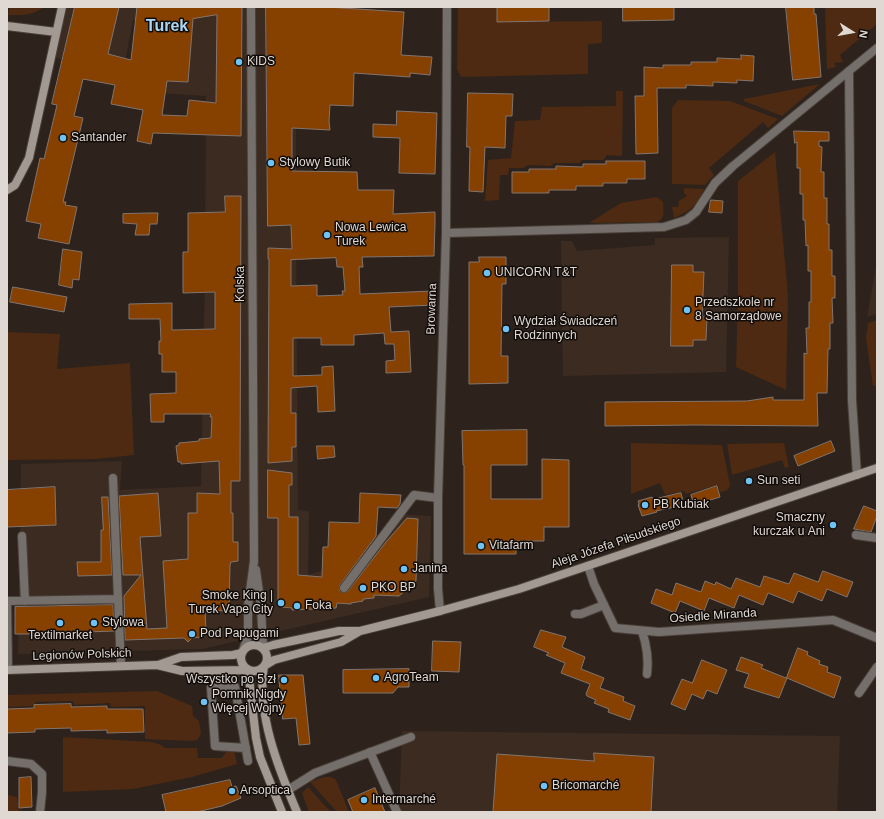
<!DOCTYPE html>
<meta charset="utf-8">
<style>
body{margin:0}
#map{position:relative;width:884px;height:819px;overflow:hidden;background:#2d231c;font-family:Arial,sans-serif}
canvas{display:block}
.frame{position:absolute;inset:0;border:8px solid #dfd8d3;pointer-events:none}
.north{position:absolute;left:832px;top:12px;width:40px;height:40px;-webkit-text-stroke:3px #120d0a;paint-order:stroke;rotate:101deg;font-size:11px;font-weight:700;line-height:16px;text-align:center;color:#dfd8d3}
.north::after{content:'';display:block;margin:auto;width:14px;height:18px;background:#dfd8d3;clip-path:polygon(50% 0,100% 100%,50% 72%,0 100%)}
</style>
<div id="map">
<canvas width="884" height="819"></canvas>
<div class="frame"></div>
<div class="north">N</div>
</div>
<script>
const g = document.querySelector('canvas').getContext('2d');
g.lineJoin = 'round';
function fill(path, color) { g.fillStyle = color; g.fill(path, 'evenodd'); }
function trace(path, color, width, dash) { g.strokeStyle = color; g.lineWidth = width; g.lineCap = dash ? 'butt' : 'round'; g.setLineDash(dash || []); g.stroke(path); }
function write(font, color, halo, rows, align = 'center') {
  g.font = font + ' Arial,sans-serif'; g.lineWidth = 3; g.setLineDash([]); g.textBaseline = 'middle'; g.strokeStyle = halo; g.fillStyle = color; for (const [text, x, y, turn = 0] of rows) {
    g.save(); g.translate(x, y); g.rotate((+turn || 0) * Math.PI / 180); g.textAlign = isNaN(turn) ? turn : align; if (halo) g.strokeText(text, 0, 0); g.fillText(text, 0, 0); g.restore();
  }
}
fill(new Path2D(`
 M66,7h230v216l2,287 11,1 -1,64 67,-21 18,-40 38,2 -2,81 -227,52 -184,5 3,-190 101,-3 -2,29 81,-4 4,-212 1,-178 -46,-3 10,-71 -37,-2 -9,48 -69,-10z
 M729,237l-3,135 -163,4 -2,-135h11l5,10 78,-6v-7z
 M877,261v53l-10,3z
 M402,731l438,5 -3,76h-438z`), '#3b2b21');
fill(new Path2D(`
 M10,7h34c-12,9 -22,8 -36,8z
 M825,7h52v17l-37,31 3,7 -9,1 2,4 -9,2z
 M458,8h39l1,14 104,-1v22l-14,1v30l-127,3 -4,-8z
 M820,84l-38,32 -38,-15v-2z
 M616,91h7l-1,65 -15,-1 -4,5h-21l-3,3h-24l-5,3 -22,-1 -5,3h-14l-1,7h-8l-1,25 -14,1 3,-41 23,-2 4,-37 25,-1 2,-13 74,-1z
 M678,100l52,1 48,18 -10,9 -5,-6 -54,46 5,7 -9,10 -33,-1v-76z
 M775,152l13,144 -2,94 -50,-23 2,-71v-115z
 M684,188l20,1c-9,18 -11,20 -30,29l-2,-11h6l1,-6 8,-5 -3,-3z
 M657,197l6,5c0,8 3,16 -6,20l-68,1 32,-20z
 M877,320v65l-4,1 -7,-48 2,-15z
 M7,332l53,2 -3,35 73,-6 4,92 -38,4 -89,1z
 M631,443l91,2 8,40c-2,6 -4,6 -10,7l-2,-7 -32,9 -2,-3 -19,4 -5,-12 -29,11z
 M784,443l5,24 -4,1 -3,-8 -50,15 -5,-31z
 M157,691l35,15 1,10 6,5 2,13 -4,6 -6,1 -46,-2v-33l-34,1 -1,-4 -36,2 -1,-4 -37,1 -4,4 -25,1v-12z
 M63,737l89,5 9,3 4,3h32l1,10h24l6,-9 6,1 3,14 -45,13 -59,12 -70,3z
 M324,777h7l5,3 13,32h-12l-27,-30z
 M308,787l20,22 3,3h-22l-7,-19z
 M7,795l10,2 2,15h-12z`), '#4d2a11');
const building = new Path2D(`
 M75,7h44l-11,47 23,6 6,-53h105l-1,129 -88,-3 -2,11 -14,-3 6,-31 -32,-6 4,-19 -32,-6 -9,37 9,2 -20,84h3l-1,3 12,2 -8,37 -31,-6 3,-14 -15,-3 14,-63 4,1 13,-54 -5,-1zM217,15l-1,88 -27,-3 -2,16 -25,-1 5,-34 21,1 5,-63z
 M266,7h61l77,5 -3,43 31,2 -2,18 -20,-2v4l-56,-4 -1,33 -23,-1 -1,16 1,9 -38,-2v43l65,1 1,18h36l-1,24 42,-2v12l-1,32 -72,1 1,10h-4l1,27 73,-3 1,14 -45,2 2,25 18,-1 2,41 -25,1v-12l9,-1 -1,-16h-9l-1,-11 -30,2v10h-33v-7h-28v38l29,-1v-8l11,-1 2,45 -17,1 -1,-26 -26,2v25h5v34h-4v14l-24,2 1,-204h-1v-11l24,1 -1,-24 -23,1zM336,258l1,9h6l2,24h-3l1,4 -26,1v-11l-26,1v-26z
 M530,7h19v14l-52,1v-14z
 M623,7h51v13l-51,1z
 M786,7h28v7h2l5,63 -28,3z
 M741,55l13,1 -1,25 -16,-1v3l-24,-1v4l-27,-1v3h-29l1,65 -22,1 -1,-58h9v-29l19,1v-3h28v-3h26v-4l24,1z
 M468,93l45,1 -1,22h-6l-1,32 -20,-1 -2,45 -14,-1 1,-44h-3z
 M397,111l40,2 -2,61 -36,-1 1,-35 -27,-1v-13l23,1z
 M794,131l35,1v9h-10v5l3,1 -1,25h3v26h3v26h2v26h3v26h3v22h-3l1,25h-3v26h-2l-1,44h-10l1,33 -123,-1 -90,1v-24l142,-1 26,-4v3h31v-47l3,1 -1,-26h3v-26h2v-31h-3v-26l-2,1 -1,-26h-2v-26h-3v-26h-3v-26l-2,1z
 M606,161h39v18h-18v4h-24v3h-27v4h-27v3h-37v-21h17v-3h27v-3l27,1v-3h23z
 M225,196h16l-1,285h-9v32h2v29h5v19l-7,1 -1,3 -1,46 -24,-1 1,22 -4,5 -10,1 -4,4 -4,-4 -59,2 -1,-44 17,-21h-18l-4,-79 39,-3 3,43 -21,1 7,92 20,-1 -4,-67 25,-2v-46h9v-20l23,1 -1,-33 -38,3v-2h-3l-2,-16 3,-1v-2l20,-2v-2l12,-1 1,-21h-2l1,-3h-47v8h-13l-1,-28 26,-1v-21h-14v-18h-3v-13h2l-1,-22h-31v-15l43,-1v27l43,-1v-37l-32,1v-41h5v-39l37,-1z
 M711,200l12,1 -1,12 -13,-1z
 M150,213h8l-1,11h-7l-1,11h-14l2,-11 -14,-1v-9z
 M63,249l19,3 -3,28 -6,-1 -1,9 -13,-3z
 M479,257h27v27h-4l-1,72h7v27l-39,1v-122h10z
 M672,265h21v7h11l-2,45h5l-1,23h-13v6h-22z
 M13,287l54,10 -3,15 -54,-10z
 M527,430v35h-36v34h51v-40l27,1v67h-25v14h-28v13h-52v-89h-1l-1,-34z
 M831,441l4,10 -37,15 -4,-10z
 M317,446h17l1,11 -17,2z
 M268,470l24,3v12h-3v32h9v58l24,2 1,-30h5l1,-25 30,1 1,-30 41,2 -1,9 -3,4 -19,-1 -2,29 -36,49 -1,5 5,3 4,-2 38,-49 21,-24 11,1 -2,62 -17,15 -25,-1v3l-11,1v2l-12,2v1l-14,-1 -1,5 -44,2v-2l-10,-1 -4,-3v-86h-10z
 M717,486l3,11 -26,8 -3,-10z
 M55,487l1,38 -49,2v-37z
 M681,493l3,12 -28,6 1,1 -15,4 -4,-11 1,-1 -1,-3 14,-4 1,2z
 M102,497h6l4,78 -34,1 -1,-14h24v-32h2z
 M864,506l13,5v5l-6,16 -17,-3z
 M823,571l30,11 -6,15 -20,-8 -5,12 -24,-10 -5,12 -25,-10 -5,12 -24,-10 -5,13 -25,-10 -5,13 -24,-10 -5,12 -24,-10 5,-14 16,6 4,-12 25,9 4,-11 10,4 1,-3 15,7 5,-11 24,9 4,-11 25,8 5,-11 24,9z
 M113,605l1,26 -55,2v2l-20,1 -1,-2h-23v-27z
 M541,630l25,7 -4,10 23,10 -4,12 23,9 -4,10 24,9 -1,4 12,5 -5,14 -22,-8 1,-3 -15,-6 2,-3 -9,-4 -1,-2 4,-10 -29,-11 4,-10 -19,-8 3,-2 -15,-6z
 M433,641l28,1 -2,30 -27,-1z
 M798,648l10,4 -1,3 13,6 -1,3 9,3 -1,5 14,5 -7,21 -47,-20 -8,20 -35,-11 5,-13 -13,-4 5,-13 22,8 -2,3 25,10z
 M702,660l25,10 -10,24 -10,-4 -4,9 -11,-5 -7,16 -14,-6 11,-25 10,4z
 M409,669v18h-11l-5,6h-50v-23z
 M279,675h24l7,69 -11,1 -3,-27 -13,1z
 M71,704v3l36,-1v3h36l1,23 -37,1v-3l-36,1v-3l-36,1v3l-28,1v-24l27,-1v-3z
 M594,753l60,4 -3,55h-158l4,-58 97,7z
 M31,777l1,30 -13,1v-30z
 M230,780l2,7 4,-1 5,12 -19,8 -25,6h-31l-4,-17z
 M375,788l10,24h-32l-5,-12z`);
fill(building, '#864000');
trace(building, '#82756e', 1);
const lane = new Path2D(`
 M22,536l3,65
 M344,588l70,-93 24,3
 M118,599l3,67
 M575,614h6l23,-9
 M642,631c5,15 7,27 5,43
 M8,670l-1,-69 111,-2 -5,-121
 M370,752l27,60
 M288,790l27,-17 96,-36`);
const street = new Path2D(`
 M849,71l3,329 5,75
 M446,233l218,-6 22,-7 10,-8 19,-29 18,-17 144,-118
 M856,535l21,3
 M588,566l6,18 21,44 44,4 174,-12 44,18
 M256,570l5,36 2,42
 M440,611l-2,-22v-91l8,-265 1,-226
 M242,653l6,-17v-30l6,-45 -3,-554
 M859,693l18,-26
 M246,748l-31,-2 -4,-58 24,-1 13,74
 M7,761l24,3 11,10v18l-2,20`);
const secondary = new Path2D(`
 M7,26l49,6
 M7,190l8,-5 14,-27 33,-151
 M241 658a13 13 0 1 1 26 0a13 13 0 1 1-26 0Z
 M263,648l10,-3 66,-14h21l80,-20 79,-22 358,-121
 M158,665l23,-8 52,-2 9,-2
 M7,670l150,-5 25,6 66,-1 8,68 4,19 22,55
 M297,812c-18,-42 -41,-99 -33,-146l10,-6 67,-18 19,-11`);
trace(lane, '#494039', 10);
trace(street, '#494039', 10);
trace(secondary, '#494039', 10);
trace(lane, '#756f6c', 8);
trace(street, '#756f6c', 8);
trace(secondary, '#a29993', 8);
for (const [x, y, r, color] of [
 [239,62,4,"#6fc2f4"],
 [63,138,4,"#6fc2f4"],
 [271,163,4,"#6fc2f4"],
 [327,235,4,"#6fc2f4"],
 [487,273,4,"#6fc2f4"],
 [687,310,4,"#6fc2f4"],
 [506,329,4,"#6fc2f4"],
 [749,481,4,"#6fc2f4"],
 [645,505,4,"#6fc2f4"],
 [833,525,4,"#6fc2f4"],
 [481,546,4,"#6fc2f4"],
 [404,569,4,"#6fc2f4"],
 [363,588,4,"#6fc2f4"],
 [281,603,4,"#6fc2f4"],
 [297,606,4,"#6fc2f4"],
 [60,623,4,"#6fc2f4"],
 [94,623,4,"#6fc2f4"],
 [192,634,4,"#6fc2f4"],
 [376,678,4,"#6fc2f4"],
 [284,680,4,"#6fc2f4"],
 [204,702,4,"#6fc2f4"],
 [544,786,4,"#6fc2f4"],
 [232,791,4,"#6fc2f4"],
 [364,800,4,"#6fc2f4"]
]) { const dot = new Path2D(); dot.arc(x, y, r, 0, 2 * Math.PI); g.fillStyle = color; g.fill(dot); trace(dot, '#120d0a', 1.5); }
write('12px', '#dfd8d3', '#120d0a', [
 ["KIDS",247,62],
 ["Santander",71,138],
 ["Stylowy Butik",279,163],
 ["Nowa Lewica",335,228],
 ["Turek",335,242],
 ["UNICORN T&T",495,273],
 ["Przedszkole nr",695,303],
 ["8 Samorządowe",695,317],
 ["Wydział Świadczeń",514,322],
 ["Rodzinnych",514,336],
 ["Sun seti",757,481],
 ["PB Kubiak",653,505],
 ["Smaczny",825,518,"right"],
 ["kurczak u Ani",825,532,"right"],
 ["Vitafarm",489,546],
 ["Janina",412,569],
 ["PKO BP",371,588],
 ["Smoke King |",273,596,"right"],
 ["Turek Vape City",273,610,"right"],
 ["Foka",305,606],
 ["Stylowa",102,623],
 ["Pod Papugami",200,634],
 ["Textilmarket",60,636,"center"],
 ["AgroTeam",384,678],
 ["Wszystko po 5 zł",276,680,"right"],
 ["Pomnik Nigdy",212,695],
 ["Więcej Wojny",212,709],
 ["Bricomarché",552,786],
 ["Arsoptica",240,791],
 ["Intermarché",372,800]
], 'left');
write('12px', '#dfd8d3', '#120d0a', [
 ["Kolska",241,284,-90],
 ["Browarna",432,309,-88],
 ["Aleja Józefa Piłsudskiego",616,543,-19],
 ["Osiedle Miranda",713,616,-4],
 ["Legionów Polskich",82,655,-2]
]);
write('bold 16px', '#acd7f4', '#120d0a', [
 ["Turek",167,27]
]);
</script>
